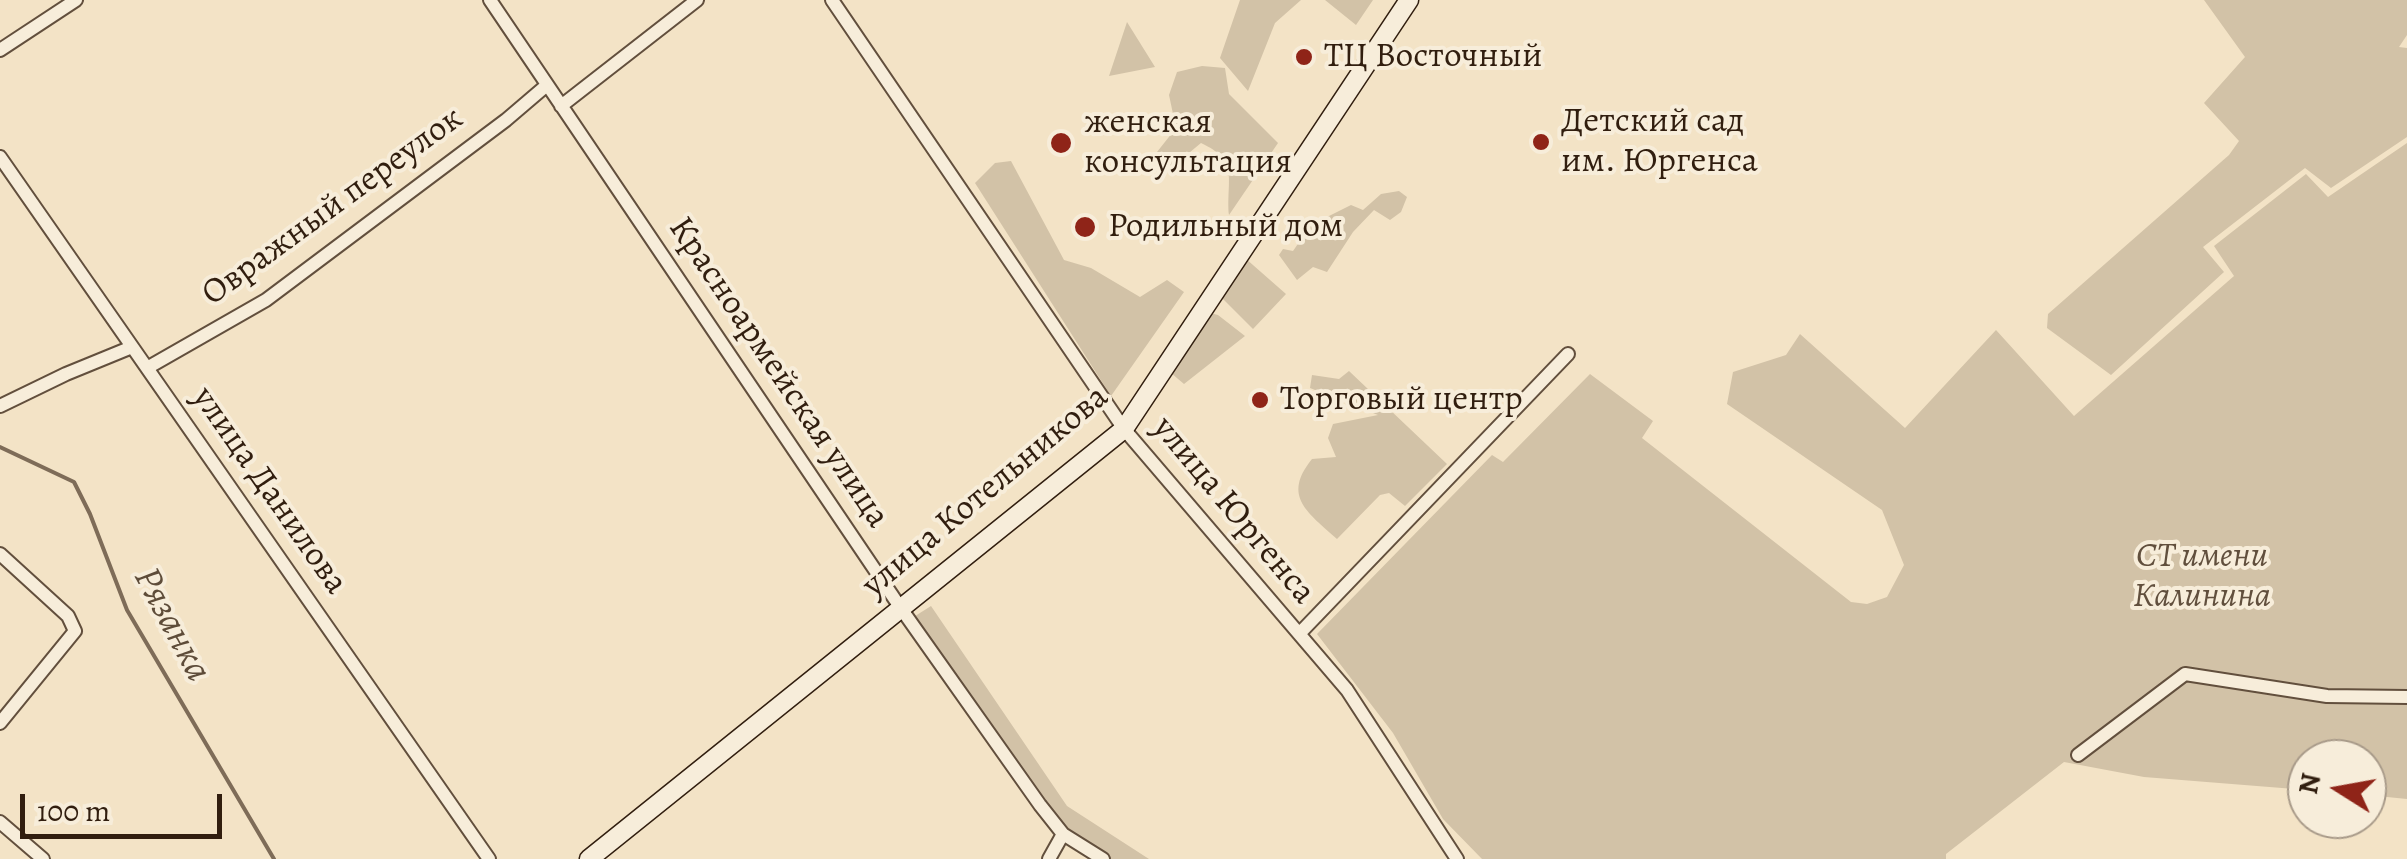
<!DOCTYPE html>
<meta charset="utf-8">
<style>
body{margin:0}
#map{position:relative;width:2407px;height:859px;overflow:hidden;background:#f3e3c6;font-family:Alegreya,serif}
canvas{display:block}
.north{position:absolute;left:2287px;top:739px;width:100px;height:100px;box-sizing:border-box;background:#f7edda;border:2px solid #a89a89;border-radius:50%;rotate:281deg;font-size:28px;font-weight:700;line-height:40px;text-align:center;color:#311e0f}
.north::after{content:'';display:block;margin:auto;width:35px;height:45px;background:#8f2418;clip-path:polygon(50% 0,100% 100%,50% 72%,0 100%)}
.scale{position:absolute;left:20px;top:794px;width:202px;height:45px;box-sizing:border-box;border:5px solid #311e0f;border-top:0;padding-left:12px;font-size:30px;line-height:35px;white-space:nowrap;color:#311e0f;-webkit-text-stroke:8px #f7edda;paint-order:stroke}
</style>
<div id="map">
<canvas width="2407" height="859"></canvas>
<div class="north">N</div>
<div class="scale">100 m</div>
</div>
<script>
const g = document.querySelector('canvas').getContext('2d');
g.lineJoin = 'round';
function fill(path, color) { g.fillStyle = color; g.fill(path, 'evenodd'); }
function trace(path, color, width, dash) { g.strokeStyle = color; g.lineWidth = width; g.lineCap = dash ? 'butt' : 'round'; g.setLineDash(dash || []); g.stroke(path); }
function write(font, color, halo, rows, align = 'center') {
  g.font = font + ' Alegreya,serif'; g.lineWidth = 8; g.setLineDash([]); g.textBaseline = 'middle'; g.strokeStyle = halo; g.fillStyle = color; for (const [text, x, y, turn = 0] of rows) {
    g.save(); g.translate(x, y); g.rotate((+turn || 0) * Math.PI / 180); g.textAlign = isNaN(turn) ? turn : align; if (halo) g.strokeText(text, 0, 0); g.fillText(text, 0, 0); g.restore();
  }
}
fill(new Path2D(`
 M1240,0h61l-26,23 -27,68 -28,-33z
 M1325,0h48l-17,25z
 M2204,0h203v35l-8,12 8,1v89l-76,51 -26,-20 -102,79 21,25 -113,103 -64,-47 1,-14 181,-159 10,-14 -35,-38 41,-46z
 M1127,22l28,45 -46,9z
 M1202,66l23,2 4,26 49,49 -49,72c-3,-36 11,-54 -28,-72l-29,24 -15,-15 19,-24 -7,-33 8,-23z
 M2407,143v656l-40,-4v-36h-60v31l-163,-13 -80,-15 -118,92v5h-464l-39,-40 -50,-86 -76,-99 175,-179 11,7 87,-88 63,47 -11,17 209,164 16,2 20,-7 17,-32 -22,-55 -155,-106 6,-32 53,-17 14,-21 105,94 91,-98 78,86 160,-140 -20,-30 92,-72 22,23z
 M1011,161l53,99 27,8 49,29 27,-17 17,12 -73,104 -136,-213 20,-20z
 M1399,191l8,6 -6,15 -11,8 -16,-10 -21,22 -26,40 -14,-5 -16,13 -18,-25 4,-6 10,2 18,-26 40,-20 12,5 18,-16z
 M1245,258l41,36 -33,35 -32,-32z
 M1210,313l8,2 27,21 -61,48 -13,-11z
 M1349,371l98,93 -42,42 -16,-13 -9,2 -43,44c-28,-26 -56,-42 -25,-80l24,-2 -8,-19 5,-14 45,-9 -68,-27 2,-13 27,4z
 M931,606l136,200 82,53h-42l-45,-31 -150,-210z`), '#d2c2a7');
trace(new Path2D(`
 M0,447l74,35 16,32 37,96 147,249`), '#7e6c58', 4);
const street = new Path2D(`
 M490,0l410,607 140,198 23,29 40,25
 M832,0l292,429 223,261 110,169
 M0,50l76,-50
 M561,106l136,-106
 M0,157l489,702
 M147,368l119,-68 240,-180 41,-35
 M0,406l66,-32 66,-27
 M0,554l68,62 7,15 -75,92
 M1299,634l269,-280
 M2078,755l107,-81 142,22 80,1
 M0,822l43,37
 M1049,859l14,-25`);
const secondary = new Path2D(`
 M589,859l535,-430 285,-429`);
trace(street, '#624f3d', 16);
trace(secondary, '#311e0f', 21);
trace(street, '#f7edda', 12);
trace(secondary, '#f7edda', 18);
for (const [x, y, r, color] of [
 [1304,57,10,"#8f2418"],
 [1541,142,10,"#8f2418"],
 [1061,143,12,"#8f2418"],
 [1085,227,12,"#8f2418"],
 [1260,400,10,"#8f2418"]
]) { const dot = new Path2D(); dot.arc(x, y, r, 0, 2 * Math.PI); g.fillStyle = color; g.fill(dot); trace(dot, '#f7edda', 4); }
write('35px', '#311e0f', '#f7edda', [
 ["ТЦ Восточный",1324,57],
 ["Детский сад",1561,122],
 ["им. Юргенса",1561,162],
 ["женская",1084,123],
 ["консультация",1084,163],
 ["Родильный дом",1108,227],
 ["Торговый центр",1280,400]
], 'left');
write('35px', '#311e0f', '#f7edda', [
 ["Овражный переулок",333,207,-36],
 ["Красноармейская улица",778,373,56],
 ["улица Данилова",269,491,55],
 ["улица Котельникова",986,492,-40],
 ["улица Юргенса",1233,511,50]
]);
write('italic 35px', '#614f3d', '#f7edda', [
 ["СТ имени",2202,557],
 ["Калинина",2202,597]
]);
write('italic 38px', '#5e4c39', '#f7edda', [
 ["Рязанка",171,625,62]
]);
</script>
